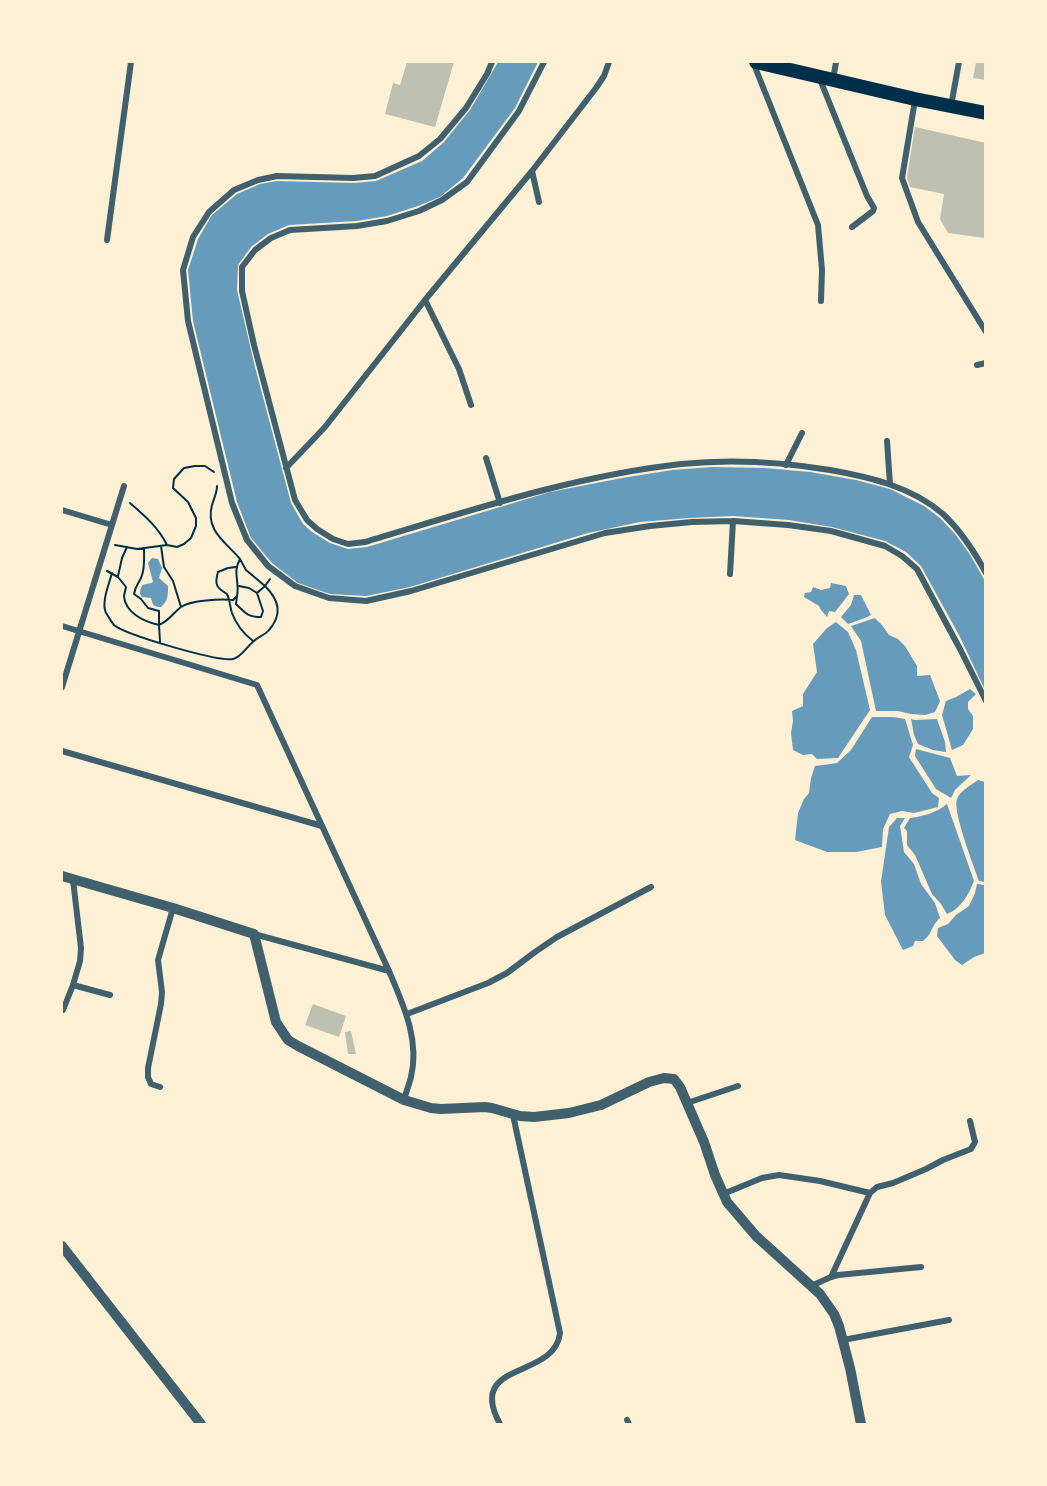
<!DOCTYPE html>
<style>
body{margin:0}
#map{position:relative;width:1047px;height:1486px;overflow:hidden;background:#fdf0d5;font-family:Signika,sans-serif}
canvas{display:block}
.frame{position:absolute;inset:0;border:63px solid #fdf0d5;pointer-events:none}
</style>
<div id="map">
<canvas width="1047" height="1486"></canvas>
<div class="frame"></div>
</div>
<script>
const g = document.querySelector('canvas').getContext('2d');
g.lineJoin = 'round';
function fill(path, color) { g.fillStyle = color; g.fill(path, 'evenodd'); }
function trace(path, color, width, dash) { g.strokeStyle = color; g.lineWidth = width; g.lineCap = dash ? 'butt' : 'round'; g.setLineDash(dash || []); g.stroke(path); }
fill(new Path2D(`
 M498,62h40l-23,46 -52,70 -23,19 -22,9 -31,10 -30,5 -68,4 -21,9 -17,13 -13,18 -1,25 18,77 36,136 12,21 9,8 18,11 18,6 19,-2 183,-55 72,-14 50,-8 40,-3 53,1 45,4 46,8 34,9 34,17 16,12 15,16 14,19 16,28v109l-25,-53 -39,-71 -15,-14 -21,-11 -53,-14 -43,-7 -56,-4 -44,2 -49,4 -52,11 -178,54 -44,9 -36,-2 -32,-11 -26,-20 -21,-25 -14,-36 -44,-181 -5,-51 10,-31 14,-24 25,-21 23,-10 17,-3 77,2 22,-2 46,-20 21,-18 27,-33z
 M152,558l6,1 4,9 -3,10 9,8c0,10 0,15 -7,21 -8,0 -8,-2 -10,-9l-9,-1 -2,-3c1,-13 5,-8 13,-12l-5,-19z
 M831,583l15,3 3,8 -14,18 -6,-1 -2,6 -6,-7 -2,-4 -15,-9 1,-4 6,-1 2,-5 8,3 9,-2z
 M854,595h7l10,20 -6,3 -17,6 -7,-7 10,-12z
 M875,618l7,7 7,10 9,4 7,7 12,20v10l13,-1 10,26 -5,11 -10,3 -14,-1 -13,-3h-22l-15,-70 -10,-15z
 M836,622l12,10 8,18 14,60 -32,48 -21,1 -5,-5 -9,1 -10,-5 -2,-17 2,-12 -1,-10 11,-5v-12l14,-22 -4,-28 14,-16z
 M970,689l6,5 -8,8v7l5,7v13l-10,16 -11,5 -10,-35 4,-14 10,-4z
 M872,717h22l11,2 8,26 -4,12 23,36 7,5 -1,9 -24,6 -12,-2 -12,3 -7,15 -1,18 -26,5h-29l-32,-12 3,-27 6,-14 5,-6 2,-15 4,-12 22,-3 14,-13z
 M911,719l4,1 22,-1 8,23 1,10 -13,-2 -15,-6 -4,-9z
 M916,749l34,9 7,18 14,-1 -16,15 -4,8 -15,-9 -21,-33z
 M978,780l7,2v100l-6,-1c-5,-14 -27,-71 -22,-82 3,-8 14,-14 21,-19z
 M947,804l27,77c-6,14 -12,27 -27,33l-6,-10 -9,-10 -17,-39 -8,-10v-14l-3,-3 6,-10c14,-2 26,-5 37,-14z
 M897,818h8l-5,8 4,26 10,12 7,20 14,19 5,15c-10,9 -6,14 -17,23h-8l-2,5 -10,4 -18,-35 -4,-33 8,-55z
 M977,884l8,1v68l-11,4 -12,8 -7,-5 -18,-24 1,-8 10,-4 8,-9 13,-9 6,-13z`), '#669bbc');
fill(new Path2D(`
 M407,62h47l-19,65 -50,-13 8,-31 7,2z
 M976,62h10v18l-13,-2z
 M915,127l71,16v95l-38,-5 -8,-14 4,-25 -34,-7 -3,-10z
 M313,1004l33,12 -7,21 -34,-12z
 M351,1031l5,23h-8l-3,-22z`), '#bec0b2');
trace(new Path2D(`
 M217,486c0,7 -3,12 -5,19 -7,26 14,37 28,54
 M130,503c15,13 28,24 37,42
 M115,545l22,4 30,-4 10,2 7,-3 7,-6 5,-12v-8l-8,-16 -15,-14 1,-9 10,-11 11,-2h10l9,6
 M161,546l3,21 9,14 8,26
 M236,567l-8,1 -10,4c-4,13 -1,16 9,22 3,6 3,13 5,19 4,11 12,21 21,28
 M107,571l11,6 8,10c0,1 -2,8 -2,9 1,17 21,26 35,29v-14l-11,-3 -7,-9 -7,-5c2,-11 6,-11 8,-19 3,-8 2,-18 2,-27
 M112,573c-3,11 -11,30 -6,40 2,3 6,10 8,12 12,10 104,37 119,34 9,-2 14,-13 21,-18 4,-4 11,-6 15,-11 14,-16 10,-30 -4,-44l-8,7 6,18 -2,6c-13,0 -16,-4 -25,-13l1,-8
 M118,576l4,-18 5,-11
 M239,586l10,2 8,5
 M160,642l-1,-17c10,-4 14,-12 22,-18 10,-7 40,-8 52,-7l4,-4c3,-16 -5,-22 3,-37l6,11 19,16 5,-7`), '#003049', 2);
trace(new Path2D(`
 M492,62l-5,12 -21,34 -26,31 -21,17 -44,20 -22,2 -76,-2 -19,4 -24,10 -25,22 -16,25 -10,33 5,51 44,182 15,37 21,26 27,20 34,12 37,3 45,-10 194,-58 45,-7 42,-4 41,-1 55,4 43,6 54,15 17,10 15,13 43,80 26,52
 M544,62l-25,49 -52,71 -25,18 -23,11 -32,10 -30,5 -67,4 -19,8 -16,12 -13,17v24l12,54 41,155 12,20 10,9 16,10 15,5 17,-2c104,-31 208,-66 316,-78 49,-5 101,-2 149,6 40,7 82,17 113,44 18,17 31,37 43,59
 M753,62l65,163 4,45 -1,31
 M819,77l48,119 7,12 -1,3 -21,16
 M833,80l3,-18
 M915,100l-13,78 16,44 68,110
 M951,106l8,-44
 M532,171l7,31
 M107,240l24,-178
 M425,300l34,69 12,36
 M977,365l9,-2
 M887,441l3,43
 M486,458l14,45
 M786,465l16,-32
 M286,468l39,-41 100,-127 107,-129 64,-83 8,-12 5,-14
 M62,510l50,15
 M730,574l3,-53
 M62,626l195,59 132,286c14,33 31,69 22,106 -2,8 -5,15 -7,23
 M62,687l62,-201
 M62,751l260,75
 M254,934l135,37
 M73,985l37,10
 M63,1010l10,-25 7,-24 1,-13 -8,-68
 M407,1014l81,-31 19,-10 28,-21 22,-15 94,-50
 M160,1087l-9,-3 -3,-7v-9l13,-64 1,-12 -4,-32 15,-52
 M687,1103l51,-17
 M723,1194l39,-16 17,-3 41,6 50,12
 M831,1277l39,-84 7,-6 16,-4 33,-14 17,-9 28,-11 4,-7 -5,-21
 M811,1286l20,-9 7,-2 83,-8
 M843,1340l106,-20
 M627,1420l2,4
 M500,1424c-35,-64 55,-44 60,-91l-47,-218`), '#3f606c', 6);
trace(new Path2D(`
 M62,876l111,32 81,26 22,88 12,18 10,6 106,54 27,8 10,1 44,-2 7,1 28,8 14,1 35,-4 32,-8 48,-23 15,-4 10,1 6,8 24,55 11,33 12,27 29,34 64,58 14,20 5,12 11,42 11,56
 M62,1246l139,178`), '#3f606c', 10);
trace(new Path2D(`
 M756,62l159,37 71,14`), '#003049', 14);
</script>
